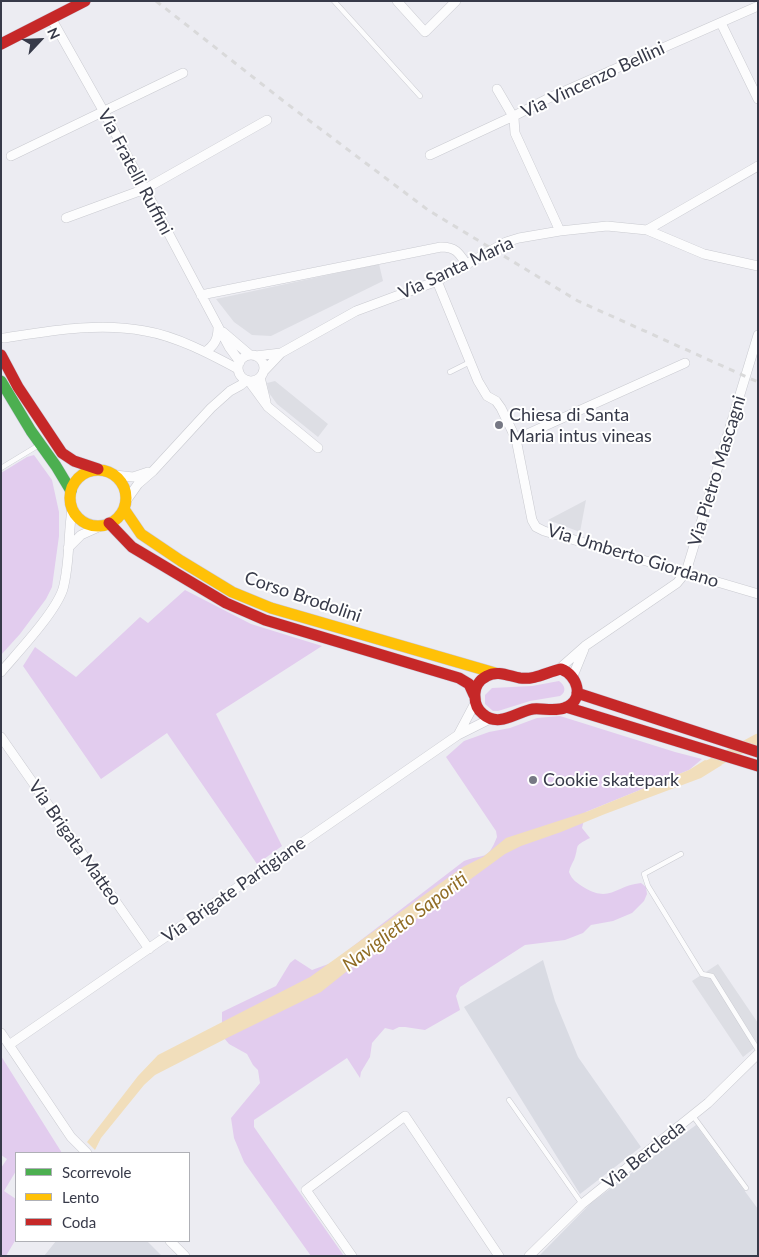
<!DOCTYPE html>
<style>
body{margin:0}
#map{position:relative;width:759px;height:1257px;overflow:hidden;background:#ececf2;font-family:Lato,sans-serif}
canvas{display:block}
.frame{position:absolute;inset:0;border:2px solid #373a49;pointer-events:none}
.legend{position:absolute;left:15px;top:1152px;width:175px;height:90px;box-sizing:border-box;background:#fff;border:1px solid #afb0b6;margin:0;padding:6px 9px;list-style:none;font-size:15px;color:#373a49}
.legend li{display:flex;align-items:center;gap:10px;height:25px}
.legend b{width:25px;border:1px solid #afb0b6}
.north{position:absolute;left:15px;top:15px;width:50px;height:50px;-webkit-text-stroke:4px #fff;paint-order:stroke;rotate:65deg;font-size:14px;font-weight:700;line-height:20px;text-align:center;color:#373a49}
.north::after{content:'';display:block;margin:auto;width:18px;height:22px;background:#373a49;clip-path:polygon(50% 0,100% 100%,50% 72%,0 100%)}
</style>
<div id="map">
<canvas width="759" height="1257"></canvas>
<div class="frame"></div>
<ul class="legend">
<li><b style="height:6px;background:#4caf50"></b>Scorrevole</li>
<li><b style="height:6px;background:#ffc107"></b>Lento</li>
<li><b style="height:6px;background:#c62828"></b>Coda</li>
</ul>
<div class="north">N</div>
</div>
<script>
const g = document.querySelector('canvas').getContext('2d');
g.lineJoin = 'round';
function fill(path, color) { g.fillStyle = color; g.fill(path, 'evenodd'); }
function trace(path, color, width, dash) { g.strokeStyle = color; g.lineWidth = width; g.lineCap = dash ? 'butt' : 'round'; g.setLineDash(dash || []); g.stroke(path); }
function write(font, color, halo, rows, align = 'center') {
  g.font = font + ' Lato,sans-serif'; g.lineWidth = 4; g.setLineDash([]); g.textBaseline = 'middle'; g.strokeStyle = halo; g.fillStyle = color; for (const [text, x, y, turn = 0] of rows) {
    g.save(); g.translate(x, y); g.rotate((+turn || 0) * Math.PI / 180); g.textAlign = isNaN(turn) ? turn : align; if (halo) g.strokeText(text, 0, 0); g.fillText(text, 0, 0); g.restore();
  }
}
fill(new Path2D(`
 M543,960l12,41 23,56 63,90 -61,47 -116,-187z
 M696,1125l62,84v47h-219l52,-53z
 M56,1241h91l15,15h-118z`), '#d9dbe3');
fill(new Path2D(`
 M34,455l18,25 7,32v24l-7,51 -6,12 -26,35 -19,21v-182l26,-16z
 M185,590l66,34 71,22 -106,68 66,132 -25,18 -90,-131 -66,46 -78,-113 12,-19 41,30 64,-60 8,6z
 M559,681c6,4 8,11 1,15l-30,5 -32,10h-5l-8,-7v-9l7,-7 40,-2z
 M560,716l115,36 27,7 -13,11 -103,42 -4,16 8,10c-18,9 -10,7 -16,22 -2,4 -4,7 -5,12 3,8 8,11 16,16 25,15 32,-3 56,-5l5,4 1,7 -3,7 -12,12 -19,8 -22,4 -8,8 -18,7 -40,5 -65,42 -4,9 4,14 -35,20 -20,-3h-6l-6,3 -8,-2 -13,15 -2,14 -9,15 -1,6 -13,-20 -93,62v7l90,129h-33l-67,-94 -10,-24 -3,-20 29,-35 -2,-13 -5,-5 -6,-11 -18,-10 -5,-6 -2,-5v-21l54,-26 14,-23 5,-4 17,11 19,-7 133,-102c20,-8 23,1 33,-24l-1,-6 -50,-74 18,-16 25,-9 21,-4 27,-10z
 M1,1056l61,97h-46v18l-12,20 12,8v40l-10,17h-5v-88l6,-9 -6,-4z`), '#e2ccee');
fill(new Path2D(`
 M379,264l4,17 -112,55 -19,-1 -18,-13 -18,-23z
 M275,381l53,43 -10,13 -41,-33 -8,-11 -2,-10z
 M586,500l-6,32 -32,-12z
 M718,964l40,59v22l-15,12 -51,-76z`), '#dddee4');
fill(new Path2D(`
 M705,760l17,5 -21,13 -96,36 -44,18 -40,14 -16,8 -134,98 -50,40 -92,45 -74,38 -11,10 -43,53 -6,12 -8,-8 51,-66 20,-21 152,-78 153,-110 20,-10 23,-19 80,-26 103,-42z`), '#f1debb');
trace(new Path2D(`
 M702,769l56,-30`), '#f1debb', 11);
const lane = new Path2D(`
 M334,1l86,95
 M450,372l20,-10
 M1,468l38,-23
 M681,854l-37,20 4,12 54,88 10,2 46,74
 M509,1100l73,104
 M693,1116l53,72`);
const street = new Path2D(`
 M397,1l28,31 31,-31
 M51,18l53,94 125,235 11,15
 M721,23l37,76
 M497,89l17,29 1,15 45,98
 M430,155l73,-34c16,-7 32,-16 48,-24l207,-91
 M11,156l172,-83
 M66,218l79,-29 122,-69
 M647,230l111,-64
 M437,281l41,100 9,15 9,5 5,7 15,31 16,81 4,7 8,4 214,63
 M201,295l240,-48c15,0 18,6 26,18
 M223,332l27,23
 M4,338c46,-7 95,-16 141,-7 31,5 65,23 93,38
 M205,352c10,-7 13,-13 13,-25
 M238 368a13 13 0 1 1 26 0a13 13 0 1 1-26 0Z
 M255,356l26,-3
 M263,372l18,-19 75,-42 81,-30 69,-39 13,-4 41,-7 47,-5 40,4 57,24 54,12
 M260,377l6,25
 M249,381l19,26 50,41
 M516,439l169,-76
 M115,475l18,2 15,-5
 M126,501l12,-17 15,-13 58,-63 19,-17 11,-6 6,-5
 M68,548l13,-13 20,-9
 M559,669l26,-23 92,-63 9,-11 72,-237
 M1,672c17,-20 54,-59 62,-83 7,-26 5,-54 9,-80
 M573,676l11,-27
 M458,735l17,-32
 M1,737l148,212
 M1,1033l70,104 16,16
 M9,1045l449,-310 32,-16
 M170,1241l15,15
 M352,1256l-46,-66 99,-74 94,140
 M529,1256l53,-52 126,-101 50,-49`);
const fast = new Path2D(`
 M1,381l30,50 25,35 15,25`);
const slow = new Path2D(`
 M70 498a28 28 0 1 1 56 0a28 28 0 1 1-56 0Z
 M124,509l17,25 40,27 51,31 39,16 224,65`);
const jam = new Path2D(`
 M1,44l84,-43
 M1,355l17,32 44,66 12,8 24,8
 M109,523l23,24 94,56 39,17 194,58 10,6 5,11
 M561,669c16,6 24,29 6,38 -10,5 -24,1 -34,2 -17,3 -34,19 -50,5 -5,-4 -8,-10 -8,-17 -1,-9 4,-17 12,-21 10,-6 22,0 33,2 15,2 27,-6 41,-9z
 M577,693l181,59
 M566,707l192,59`);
trace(lane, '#c9cad0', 5.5);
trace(street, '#c9cad0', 10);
trace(fast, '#cbcbdb', 12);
trace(slow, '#cbcbdb', 12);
trace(jam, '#cbcbdb', 12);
trace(lane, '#fcfcfd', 4.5);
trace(street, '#fcfcfd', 9);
trace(fast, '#4caf50', 11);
trace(slow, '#ffc107', 11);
trace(jam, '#c62828', 11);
trace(new Path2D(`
 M156,1l130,102 142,107 150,91 180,81`), '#d9d9da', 3, [6, 6]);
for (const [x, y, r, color] of [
 [499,425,5,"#767884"],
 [533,780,5,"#767884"]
]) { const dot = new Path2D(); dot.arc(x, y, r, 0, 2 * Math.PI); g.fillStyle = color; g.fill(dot); trace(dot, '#fff', 2); }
write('18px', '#373a49', '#fff', [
 ["Via Vincenzo Bellini",593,80,-25],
 ["Via Fratelli Ruffini",135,172,62],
 ["Via Santa Maria",456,268,-25],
 ["Via Pietro Mascagni",717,471,-73],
 ["Via Umberto Giordano",633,556,17],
 ["Corso Brodolini",303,597,19],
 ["Via Brigata Matteo",75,843,55],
 ["Via Brigate Partigiane",234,890,-35],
 ["Via Bercleda",644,1155,-38]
]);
write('18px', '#373a49', '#fff', [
 ["Chiesa di Santa",509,415],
 ["Maria intus vineas",509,436],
 ["Cookie skatepark",543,780]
], 'left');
write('italic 19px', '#906c24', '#fff', [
 ["Naviglietto Saporiti",405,922,-37]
]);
</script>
